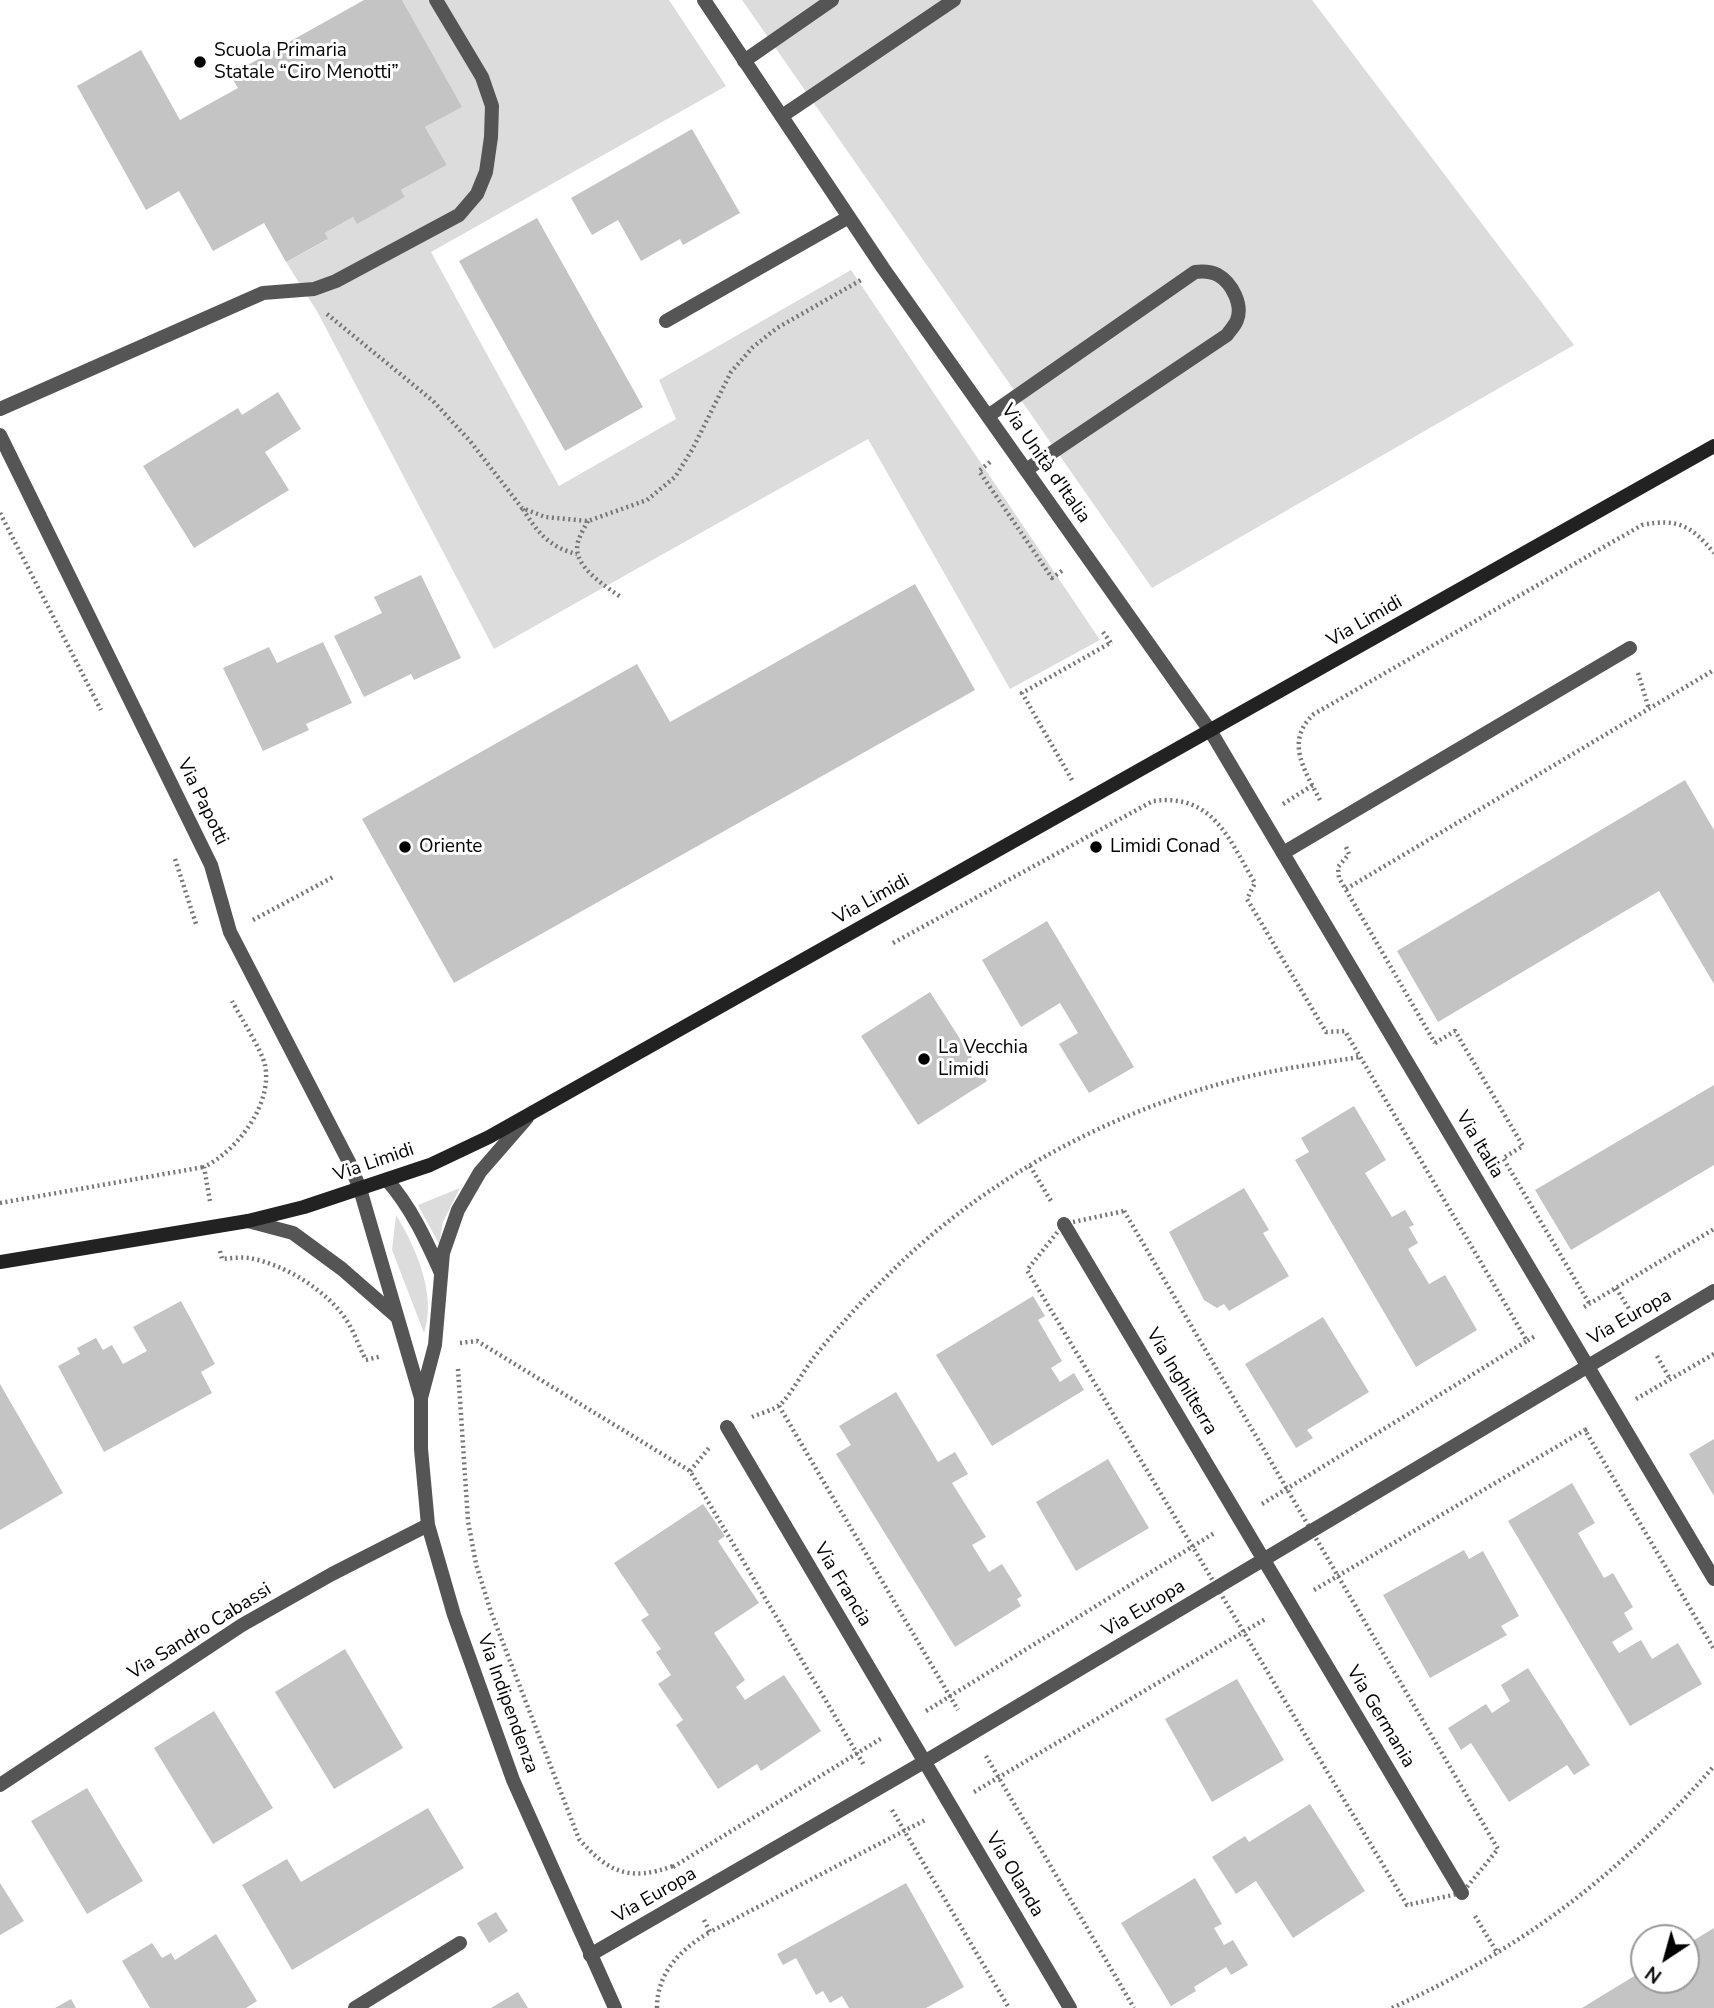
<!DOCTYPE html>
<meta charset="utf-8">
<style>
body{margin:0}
#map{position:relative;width:1714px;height:2008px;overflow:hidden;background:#fff;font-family:"Nunito Sans",sans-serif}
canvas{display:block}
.north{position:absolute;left:1630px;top:1924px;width:70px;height:70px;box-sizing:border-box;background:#fff;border:2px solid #999;border-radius:50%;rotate:216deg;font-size:19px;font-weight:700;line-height:28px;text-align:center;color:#000}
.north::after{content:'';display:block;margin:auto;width:24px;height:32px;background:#000;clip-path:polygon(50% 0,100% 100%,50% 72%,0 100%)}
</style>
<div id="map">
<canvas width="1714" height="2008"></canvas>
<div class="north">N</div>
</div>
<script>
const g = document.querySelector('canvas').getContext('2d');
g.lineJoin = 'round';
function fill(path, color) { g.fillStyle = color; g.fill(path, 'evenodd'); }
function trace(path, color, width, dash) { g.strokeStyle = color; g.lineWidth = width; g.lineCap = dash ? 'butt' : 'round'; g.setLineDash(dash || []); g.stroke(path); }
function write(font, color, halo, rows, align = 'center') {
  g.font = font + ' "Nunito Sans",sans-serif'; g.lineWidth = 6; g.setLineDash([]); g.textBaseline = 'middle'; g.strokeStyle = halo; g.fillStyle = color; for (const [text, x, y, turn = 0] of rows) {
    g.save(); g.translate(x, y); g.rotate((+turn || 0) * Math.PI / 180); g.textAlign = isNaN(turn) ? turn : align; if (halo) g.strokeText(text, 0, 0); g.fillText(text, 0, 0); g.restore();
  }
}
fill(new Path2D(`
 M402,0h267l57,86 -295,166 128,234 117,-67 -17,-39 192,-110 249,370 -90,49 -142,-250 -374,210 -176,-336 -32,-51 41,-22 -2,-7 28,-16 4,6 48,-26 -4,-7 46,-25 -22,-38 36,-20z
 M742,0h570l262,345 -422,243z
 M460,1188l-17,34 -4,22 -21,-39z
 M396,1215c20,32 41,81 28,118l-32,-83z`), '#dcdcdc');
fill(new Path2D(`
 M364,0h38l60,107 -37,20 22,38 -46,25 4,7 -48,27 -4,-7 -28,16 3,6 -42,23 -22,-39 -51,28 -34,-60 -33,19 -69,-124 64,-36 39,70 58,-32 -8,-13z
 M692,129l48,84 -57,32 -3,-6 -39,22 -23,-41 -26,15 -21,-37z
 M537,218l106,189 -78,44 -106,-190z
 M278,392l23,37 -36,23 24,38 -95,58 -51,-82 95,-58 4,7z
 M421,575l40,83 -47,22 -3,-6 -47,23 -30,-61 48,-23 -8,-16z
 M915,584l60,106 -521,293 -92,-164 275,-155 33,58z
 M323,642l29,61 -46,21 3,6 -46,21 -40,-83 46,-21 8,16z
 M1685,780l29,50v154l-55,-93 -221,131 -41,-71z
 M1047,921l87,146 -45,26 -30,-49 19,-11 -18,-30 -39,24 -39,-67z
 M930,992l57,89 -69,44 -57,-89z
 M1714,1085v80l-143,85 -36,-60z
 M1354,1106l32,54 -21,13 27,44 13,-7 9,15 -5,2 9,16 -10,6 21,35 16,-9 32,55 -61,37 -121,-207 14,-8 -8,-14z
 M1244,1188l25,42 -6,3 26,43 -60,35 -5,-7 -7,4 -13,-8 -35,-68z
 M1033,1296l12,20 -7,4 24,41 -11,7 9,14 14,-9 10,17 -92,56 -56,-91z
 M181,1301l34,63 -14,8 11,21 -108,59 -46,-86 22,-12 -3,-6 19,-10 7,12 9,-5 11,19 24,-13 -14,-24z
 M1323,1317l46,75 -62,38 6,8 -17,10 -51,-84z
 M0,1384l63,109 -63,37z
 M896,1392l42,70 17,-10 13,22 -16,9 34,54 -14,8 17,27 13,-8 20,32 -5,3 4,7 -66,41 -119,-193 15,-9 -12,-19z
 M1714,1439v57l-25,-42z
 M1108,1459l41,69 -73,43 -40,-69z
 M1572,1483l23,40 -17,10 26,45 9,-5 20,34 -9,6 9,16 -21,13 7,11 22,-13 11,19 26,-16 24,41 -72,42 -122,-205z
 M703,1504l22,32 -7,5 41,62 -45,30 31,47 -9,7 9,13 39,-25 37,56 -60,40 -4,-7 -39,25 -42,-64 7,-5 -25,-36 13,-9 -15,-23 5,-3 -20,-29 8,-5 -35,-52z
 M1464,1550l5,9 14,-8 36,65 -18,10 6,9 -77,43 -47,-83z
 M345,1649l58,99 -69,41 -59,-97z
 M1528,1668l62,97 -16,10 -7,-10 -58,37 -38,-59 -10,7 -13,-22 38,-24 6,9 18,-12 -9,-16z
 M1237,1679l47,81 -72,42 -47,-83z
 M214,1711l59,97 -60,36 -59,-96z
 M87,1788l56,93 -56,33 -56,-93z
 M1310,1804l55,87 -72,47 -37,-57 -20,13 -24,-37 33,-21 4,6z
 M428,1808l36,60 -172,102 -50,-85 45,-26 14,23z
 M1195,1878l27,46 -8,4 10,17 9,-5 15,25 -17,10 -5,-8 -32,20 2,4 -25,15 -50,-83z
 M0,1883l24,38 -24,14z
 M906,1883l58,104 -38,21h-77l-7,-12 -12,7 -7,-12 -7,4 -20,-37 -13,7 -6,-11z
 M496,1912l12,19 -19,12 -12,-20z
 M1714,1928v80h-132l62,-38v10h42v-35z
 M216,1934l41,67 -11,7h-96l-28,-47 30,-18 10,15 9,-5 4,7z
 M518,1992l10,16h-37z
 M71,1999l5,9h-21z`), '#c4c4c4');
trace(new Path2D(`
 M327,314l106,87 37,40 52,67 23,9 43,4 59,-21 28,-23 17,-27 39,-78 22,-25 24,-19 84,-48
 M990,462l-11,9 73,107 11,-8 1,2
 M523,509c13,22 27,39 54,45
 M0,513l101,197
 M588,521c-4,7 -8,14 -10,21 -7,24 28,44 44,56
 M1103,632l8,11
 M1638,673l11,36
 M1072,780l-50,-87 90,-51
 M1320,800c-15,-29 -36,-59 -6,-86l328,-189c35,-7 49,0 72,28
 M1283,804l30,-19
 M1346,847l3,7 -11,13 1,11 96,165
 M175,859l22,68
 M1346,889l368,-219
 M253,920l82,-44
 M893,943l260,-142c61,-8 76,39 102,82l-8,16 79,133 19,-1 182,310 10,-6
 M1435,1043l20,-12 68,115 -20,12 86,145
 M1030,1166l21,35
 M210,1201l-6,-34c33,-16 69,-63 61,-102 -3,-14 -25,-49 -33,-64
 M0,1203l204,-36
 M1124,1211l374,638 -36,44 -55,12 -380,-635 37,-46z
 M220,1251l2,8c9,-1 18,-2 27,-1 36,6 83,35 101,68 6,11 10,23 16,34l16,-4
 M1616,1288l15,24
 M1584,1307l130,-78
 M460,1343l17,-2 213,130 175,296
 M1657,1356l13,23
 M458,1369l10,152 8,43 15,48 88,227c29,33 50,43 94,27
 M1636,1399l78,-45
 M779,1406l179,304
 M752,1417c9,-4 22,-7 29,-13 13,-14 22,-33 34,-48 23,-29 48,-56 74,-82 96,-96 225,-165 357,-197 38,-9 76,-14 114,-20
 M1587,1429l-2,1 129,219
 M690,1471l19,-23
 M1262,1504l265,-163
 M1314,1590l271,-160
 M926,1711l290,-179
 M986,1756l148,252
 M974,1792l293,-174
 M892,1810l117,198
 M673,1867l209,-129
 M1475,1916l23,38
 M704,1920l6,12 217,-113
 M657,2008c0,-36 24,-59 53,-76
 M1392,2008c133,-61 226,-132 322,-242`), '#777', 4.5, [2, 3.5]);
trace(new Path2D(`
 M744,61l88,-61
 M782,116l172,-116
 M0,409l263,-116 51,-4 22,-8 123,-66 18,-21 9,-22 5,-35 1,-31 -10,-29 -46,-77
 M988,416l207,-144c8,-1 15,-1 23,3 14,8 25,30 19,45 -2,6 -7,10 -10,15l-201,135
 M1283,853l347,-205`), '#555', 14);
trace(new Path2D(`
 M704,0l179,268 328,464 503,847
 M666,321l183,-104
 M0,435l211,430 19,67 119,230 11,27 61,209
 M527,1118l-47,54 -22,38 -15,43 -8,92 -14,53v51l7,76 26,90 59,165 102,228
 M387,1180c24,27 39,60 54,93
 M248,1221l45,12 49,36 55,48
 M1064,1224l398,669
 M727,1427l343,581
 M0,1785l242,-160 90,-51 96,-49
 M590,1955l334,-193 790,-471
 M355,2008l105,-65`), '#555', 14);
trace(new Path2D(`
 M0,1262l248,-41 56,-14 126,-42 59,-28 1225,-691`), '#222', 14);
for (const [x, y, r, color] of [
 [200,62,7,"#000"],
 [405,847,7,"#000"],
 [1096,847,7,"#000"],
 [924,1059,7,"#000"]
]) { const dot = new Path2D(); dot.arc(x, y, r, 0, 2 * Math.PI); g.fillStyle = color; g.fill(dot); trace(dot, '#fff', 2.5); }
write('19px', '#000', '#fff', [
 ["Scuola Primaria",214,51],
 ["Statale “Ciro Menotti”",214,73],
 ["Oriente",419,847],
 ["Limidi Conad",1110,847],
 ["La Vecchia",938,1048],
 ["Limidi",938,1070]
], 'left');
write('19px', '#000', '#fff', [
 ["Via Unità d'Italia",1045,464,55],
 ["Via Limidi",1365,622,-30],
 ["Via Papotti",202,802,64],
 ["Via Limidi",872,900,-29],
 ["Via Italia",1479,1145,59],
 ["Via Limidi",374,1163,-19],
 ["Via Europa",1630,1318,-30],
 ["Via Inghilterra",1181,1382,59],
 ["Via Francia",842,1585,59],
 ["Via Europa",1144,1609,-31],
 ["Via Sandro Cabassi",200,1632,-32],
 ["Via Indipendenza",507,1704,70],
 ["Via Germania",1380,1717,59],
 ["Via Olanda",1014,1875,59],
 ["Via Europa",655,1896,-30]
]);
</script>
